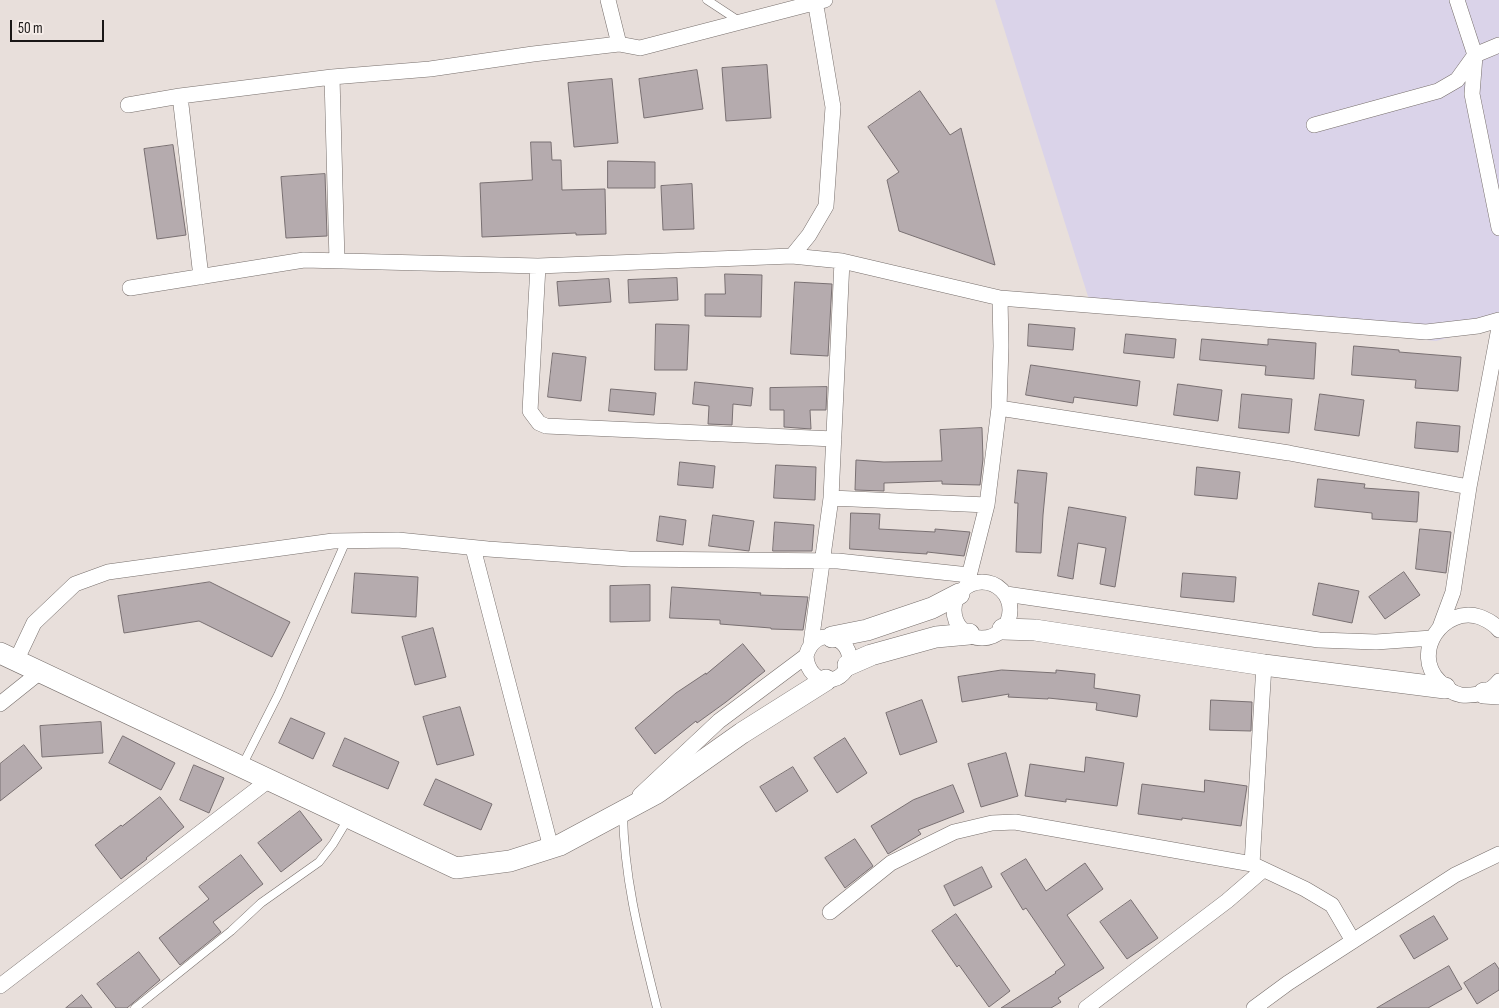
<!DOCTYPE html>
<style>
body{margin:0}
#map{position:relative;width:1499px;height:1008px;overflow:hidden;background:#e8dfdb;font-family:"Sofia Sans Condensed",sans-serif}
canvas{display:block}
.scale{position:absolute;left:10px;top:20px;width:94px;height:22px;box-sizing:border-box;border:2px solid #1a1716;border-top:0;padding-left:6px;font-size:15px;line-height:18px;white-space:nowrap;color:#1a1716;-webkit-text-stroke:4px #f5ece8;paint-order:stroke}
</style>
<div id="map">
<canvas width="1499" height="1008"></canvas>
<div class="scale">50 m</div>
</div>
<script>
const g = document.querySelector('canvas').getContext('2d');
g.lineJoin = 'round';
function fill(path, color) { g.fillStyle = color; g.fill(path, 'evenodd'); }
function trace(path, color, width, dash) { g.strokeStyle = color; g.lineWidth = width; g.lineCap = dash ? 'butt' : 'round'; g.setLineDash(dash || []); g.stroke(path); }
fill(new Path2D(`
 M995,0h504v324l-63,17 -345,-35z`), '#dad3e9');
const building = new Path2D(`
 M767,65l4,53 -45,3 -4,-53z
 M697,70l6,39 -59,9 -5,-39z
 M612,79l6,64 -44,4 -6,-64z
 M920,91l30,44 11,-7 34,137 -96,-34 -12,-51 12,-8 -31,-45z
 M531,142h20l1,18h9l1,30 43,-1 1,45 -30,1v-2l-94,4 -2,-54 52,-3z
 M173,145l13,90 -29,4 -13,-90z
 M608,161l47,1v26h-47z
 M325,174l2,62 -41,2 -5,-61z
 M692,184l2,45 -31,1 -2,-44z
 M725,274l37,1 -1,42 -56,-1v-22h20z
 M677,278l1,22 -49,3 -1,-23z
 M609,279l2,23 -52,4 -2,-24z
 M795,282l37,2 -4,72 -37,-2z
 M656,324l33,1 -2,45h-32z
 M1029,324l46,4 -2,22 -45,-4z
 M1126,334l50,5 -2,19 -50,-5z
 M1202,339l66,6v-6l48,4 -2,36 -49,-4 1,-9 -66,-6z
 M1354,346l45,4v2l62,5 -3,34 -43,-3 1,-8 -64,-5z
 M553,353l33,4 -5,44 -33,-4z
 M1031,365l109,16 -3,25 -63,-9 -1,6 -47,-8z
 M695,382l58,6 -2,18 -18,-2 -1,21 -24,-1 1,-18 -16,-2z
 M1178,384l44,6 -4,31 -44,-6z
 M827,387l-1,23h-16l1,19 -27,-2v-17h-14v-22z
 M611,389l45,4 -2,22 -45,-4z
 M1242,394l50,5 -3,34 -50,-5z
 M1320,394l44,6 -5,36 -44,-6z
 M1417,422l43,4 -2,26 -43,-4z
 M982,428l1,31 -3,26 -38,-1v-3l-58,2v8l-29,-1 1,-30 28,2 58,-1 -2,-31z
 M680,462l35,4 -2,22 -35,-3z
 M776,465l40,2 -1,33 -41,-2z
 M1197,467l43,5 -3,27 -42,-4z
 M1018,470l29,3 -4,42 -2,38 -25,-1 2,-49h-3z
 M1318,479l47,5 -1,4 55,4 -2,30 -45,-3v-6l-57,-6z
 M1069,507l57,10 -11,70 -15,-3 6,-36 -28,-5 -5,36 -15,-3z
 M851,513l29,1 -1,15 56,3v-3l35,3 -6,24 -37,-4v2l-77,-5z
 M713,515l41,6 -5,30 -40,-5z
 M660,516l26,4 -3,25 -26,-4z
 M775,522l39,3 -2,26h-39z
 M1420,529l31,3 -5,41 -30,-4z
 M1404,572l16,23 -35,24 -16,-22z
 M355,573l63,4 -2,40 -64,-4z
 M1183,573l53,4 -2,25 -53,-5z
 M210,582l80,40 -18,35 -73,-36 -75,12 -6,-37z
 M1319,583l40,8 -7,32 -39,-8z
 M650,585v36l-40,1v-36z
 M672,587l89,6 -1,2 48,2 -5,33 -32,-1v-1l-51,-4v-4l-50,-2z
 M433,628l13,49 -31,8 -13,-48z
 M743,644l22,27 -39,31 -29,21 -1,-2 -41,33 -20,-26 41,-35 30,-20v1z
 M1002,670l54,3v-3l39,4 -1,14 46,7 -3,22 -41,-7 1,-7 -49,-5v1l-40,-2 1,-3 -47,8 -4,-25z
 M922,700l15,42 -37,13 -14,-42z
 M1211,700l41,2 -1,29 -41,-1z
 M460,707l14,48 -37,10 -14,-48z
 M291,718l34,15 -12,26 -34,-16z
 M101,722l2,31 -61,4 -2,-31z
 M123,736l52,27 -14,27 -52,-27z
 M345,738l54,24 -11,27 -55,-23z
 M845,738l22,35 -30,20 -23,-35z
 M24,745l18,23 -42,33v-37z
 M1006,753l12,43 -37,11 -13,-43z
 M1086,757l38,6 -7,43 -51,-7v3l-41,-6 5,-32 54,8z
 M194,765l30,13 -15,35 -29,-13z
 M793,767l15,24 -32,21 -16,-25z
 M436,779l56,25 -11,26 -57,-25z
 M1205,780l42,6 -6,40 -59,-8v2l-44,-6 4,-30 62,8z
 M953,785l11,27 -46,18 3,4 -33,20 -17,-28 42,-26z
 M160,797l24,30 -38,31 1,1 -26,20 -26,-34 26,-20 1,1z
 M300,811l22,29 -41,32 -23,-29z
 M855,839l18,27 -28,22 -20,-30z
 M241,855l22,29 -50,38 8,10 -41,33 -21,-27 50,-39 -10,-12z
 M1026,859l20,32 39,-28 18,26 -36,26 37,53 -46,30 3,4 -10,6h-50l55,-35 -1,-1 10,-7 -39,-57 -3,2 -22,-36z
 M982,867l10,20 -38,19 -10,-20z
 M1131,900l27,38 -31,21 -27,-37z
 M956,914l54,77 -21,16 -30,-42 -2,2 -25,-36z
 M1434,916l14,23 -34,20 -14,-23z
 M139,952l21,28 -33,28h-11l-19,-24z
 M1495,963l4,6v21l-22,14 -13,-21z
 M1449,966l13,23 -34,19h-51z
 M82,995l10,13h-26z`);
fill(building, '#b5abae');
trace(building, '#797072', 1);
const service = new Path2D(`
 M707,0l32,21
 M242,766l36,-71 68,-154
 M623,813c1,68 18,130 34,195
 M135,1008l96,-77 30,-28 58,-41 14,-18 15,-25`);
const minor = new Path2D(`
 M608,0l11,44 21,4 185,-48
 M815,0l18,107 -7,99 -17,29 -17,21 -254,10 -8,145 9,12 7,3 288,13
 M1457,0l18,55 24,-10
 M1475,56l-3,38 27,134
 M332,77l5,184
 M180,96l21,181
 M128,105l52,-9 152,-19 98,-8 103,-15 86,-10
 M1314,125l124,-34 19,-11 18,-25
 M792,256l50,5 158,37 426,34 52,-6 21,-6
 M130,288l174,-28 234,6
 M999,408l290,45 180,34
 M831,498l156,7
 M473,548l78,300
 M954 610a28 28 0 1 1 56 0a28 28 0 1 1-56 0Z
 M967,584l20,-79 12,-97 2,-62 -1,-48
 M1006,594l313,46 57,2 56,-4
 M1440,627l13,-35 16,-105 30,-159
 M1499,630c-5,-7 -12,-10 -19,-13 -37,-12 -69,36 -41,64 6,7 13,12 22,14 15,1 29,-2 38,-14
 M811,643l20,-145 11,-237
 M16,661l18,-38 41,-39 33,-12 225,-31 65,-1 90,9 141,10 209,2 131,14
 M0,704l40,-32
 M640,795l79,-74 87,-65c10,-37 56,-14 40,14 -3,4 -7,8 -12,9 -17,5 -27,-9 -28,-23
 M1252,864l12,-199
 M830,912l61,-49 63,-31 38,-9 23,-1 237,42 53,25 27,16 21,36
 M0,986l269,-206
 M1086,1008l141,-107 36,-31
 M1254,1008l34,-25 167,-108 44,-21`);
const secondary = new Path2D(`
 M1003,629l32,1 229,35 181,23
 M832,637l35,-7 65,-22 27,-14
 M0,653l456,215 54,-7 50,-16 97,-52 85,-60 84,-53
 M848,665l23,-10 65,-18 33,-3
 M1484,693l15,1`);
trace(service, '#776f6c', 9);
trace(minor, '#776f6c', 16);
trace(secondary, '#776f6c', 22);
trace(service, '#fff', 8);
trace(minor, '#fff', 15);
trace(secondary, '#fff', 21);
</script>
